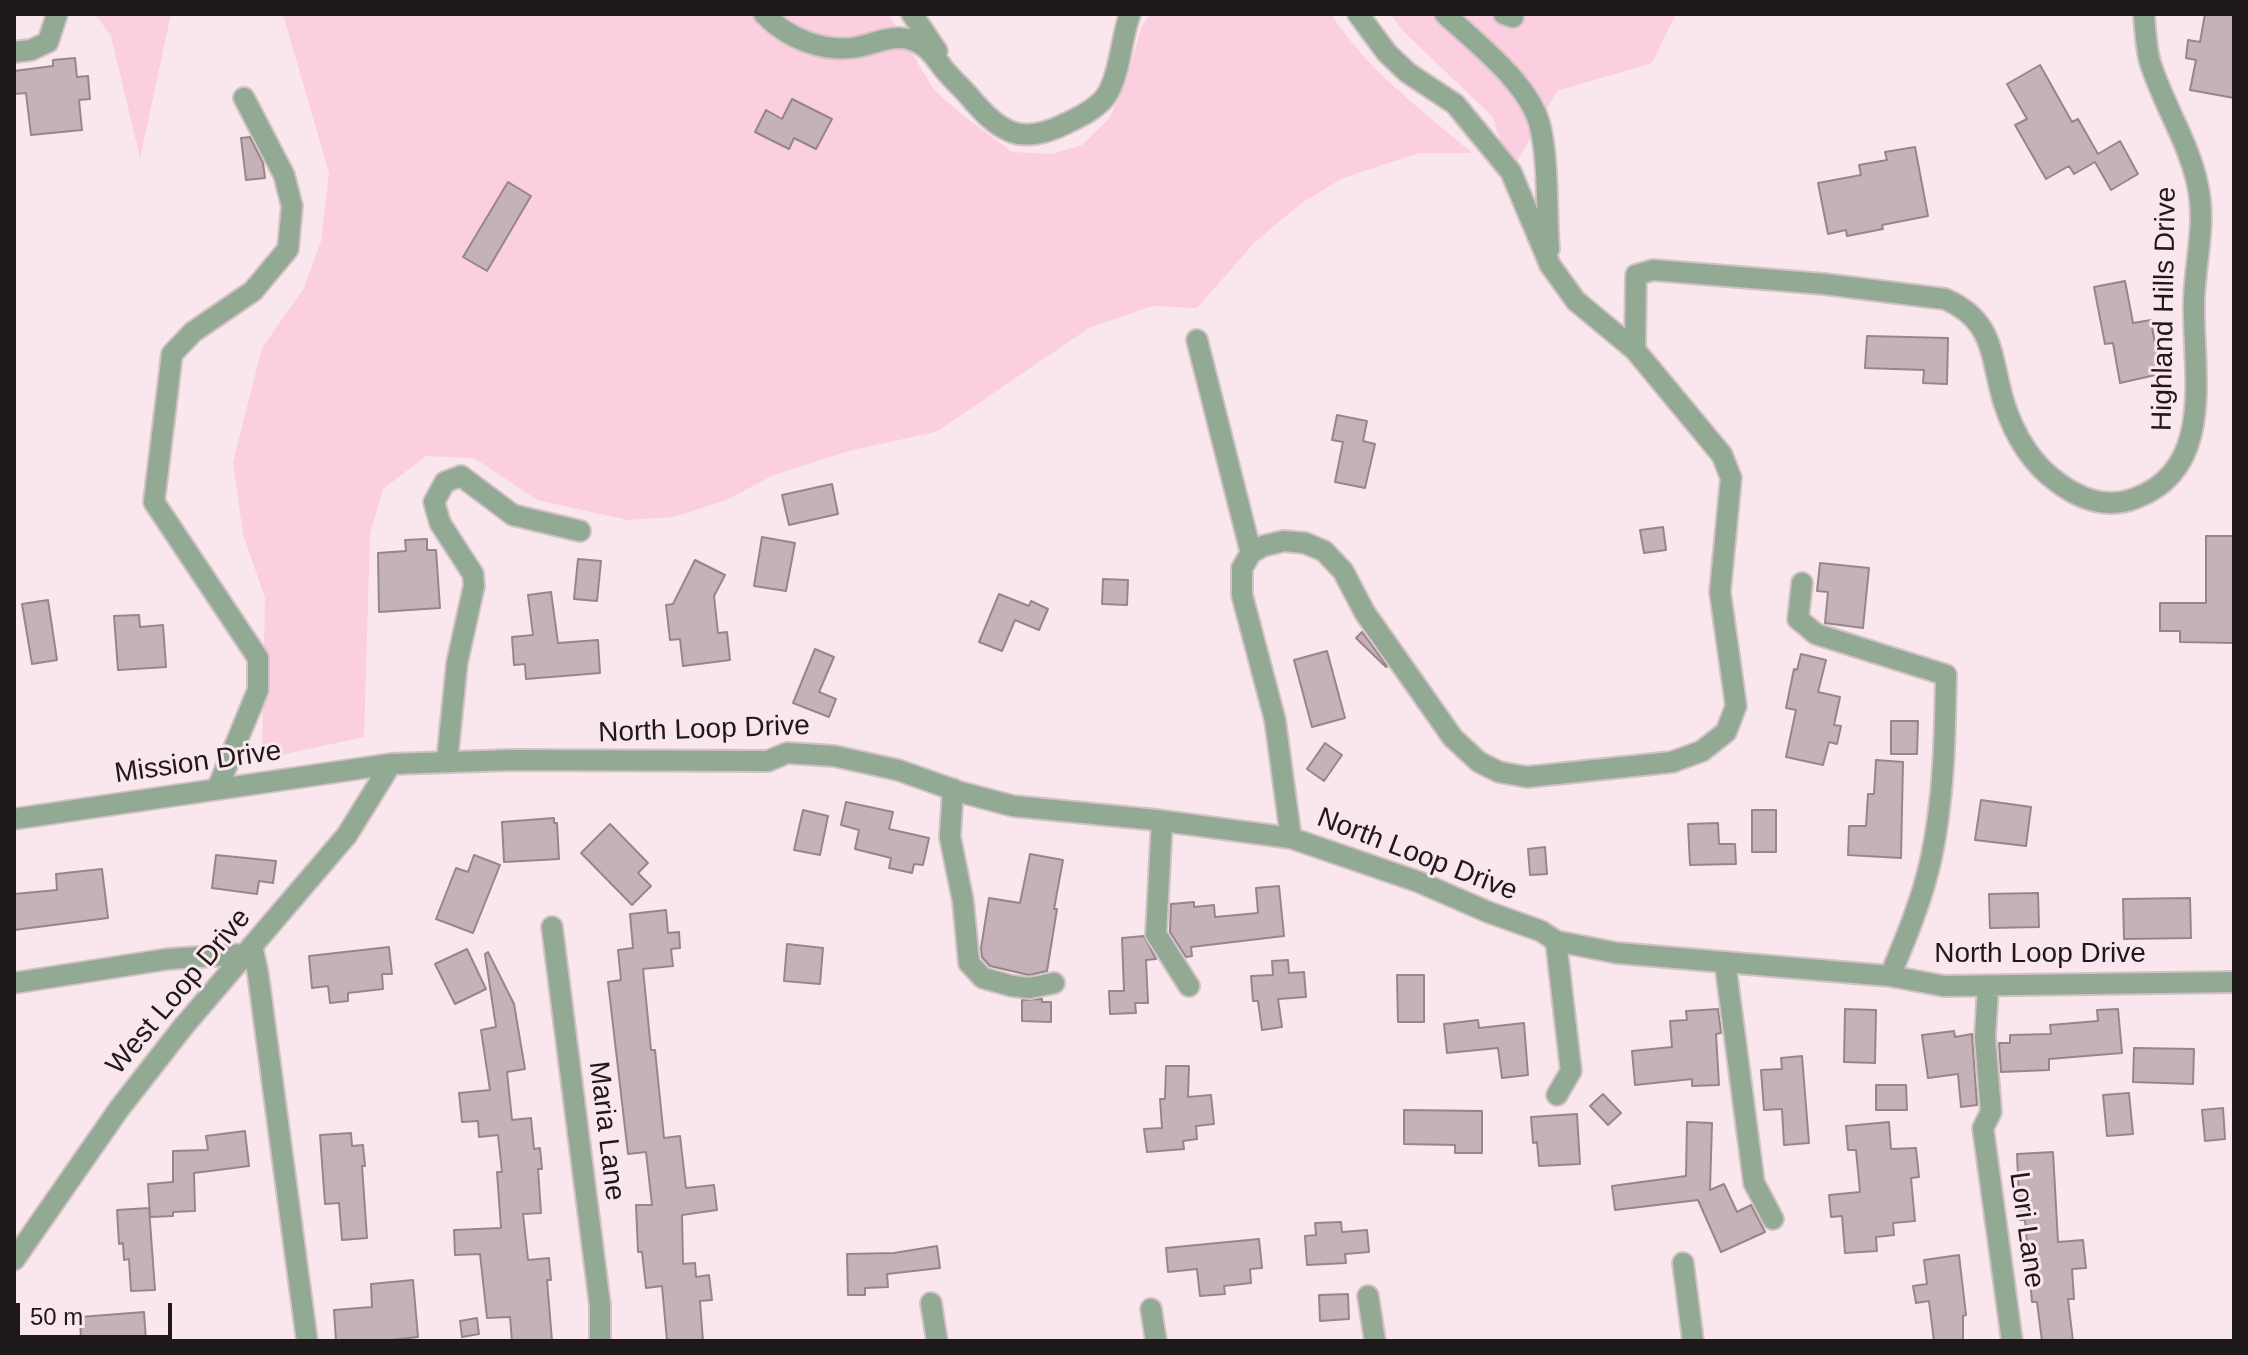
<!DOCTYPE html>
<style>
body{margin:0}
#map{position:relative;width:2248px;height:1355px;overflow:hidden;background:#fae6ed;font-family:Arial,sans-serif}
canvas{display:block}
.frame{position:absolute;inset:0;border:16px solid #1f181b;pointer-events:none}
.scale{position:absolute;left:16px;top:1303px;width:156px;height:36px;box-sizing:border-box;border:4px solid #1f181b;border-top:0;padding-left:10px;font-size:24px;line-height:28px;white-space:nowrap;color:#1f181b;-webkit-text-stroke:6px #fae6ed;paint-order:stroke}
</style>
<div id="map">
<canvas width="2248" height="1355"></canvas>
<div class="frame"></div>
<div class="scale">50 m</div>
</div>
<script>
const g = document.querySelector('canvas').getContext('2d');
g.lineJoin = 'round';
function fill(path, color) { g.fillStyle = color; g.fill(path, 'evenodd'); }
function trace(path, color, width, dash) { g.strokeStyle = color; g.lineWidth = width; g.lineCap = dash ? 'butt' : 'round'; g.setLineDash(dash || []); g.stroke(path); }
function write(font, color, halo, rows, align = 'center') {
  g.font = font + ' Arial,sans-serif'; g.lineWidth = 6; g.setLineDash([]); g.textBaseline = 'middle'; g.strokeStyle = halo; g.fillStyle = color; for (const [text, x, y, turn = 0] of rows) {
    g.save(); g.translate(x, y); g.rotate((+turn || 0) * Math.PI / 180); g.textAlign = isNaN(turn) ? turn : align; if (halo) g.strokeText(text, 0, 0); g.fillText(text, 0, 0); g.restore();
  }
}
fill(new Path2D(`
 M95,14h76l-31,144 -29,-122z
 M283,14h605l46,76 26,23 52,39 40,2 30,-9 27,-26 18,-40 14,-51 9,-14h181c35,55 92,97 141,139h-53l-76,25 -40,24 -47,39 -59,67 -45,-2 -63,22 -153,104 -84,18 -78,25 -48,25 -52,17 -46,3 -91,-20 -63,-42 -48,-2 -43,33 -13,45 -6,203 -102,22 3,-161 -22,-64 -10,-72 29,-114 42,-60 17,-47 8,-68z
 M1390,14h286l-24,49 -95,28 -46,81 -19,-56 -88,-84z`), '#fbcee0');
const building = new Path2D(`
 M2205,14h29v84l-44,-8 6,-30 -10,-2 2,-18 12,2z
 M75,58l2,19 11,-1 2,23 -11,1 3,30 -51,5 -5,-42 -12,1v-23l39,-5v-6z
 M2040,65l32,57 6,-3 20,35 22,-13 18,33 -27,16 -16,-28 -21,12 -5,-8 -23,13 -31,-54 12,-6 -20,-35z
 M792,99l40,20 -16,30 -22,-11 -5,11 -34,-17 11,-22 16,9z
 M250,137l13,26 2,15 -19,2 -5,-42z
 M1915,147l13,69 -46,9 1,4 -36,7 -1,-6 -18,4 -10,-51 43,-8 -2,-10 28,-5 -2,-8z
 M508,182l23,14 -44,75 -24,-14z
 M2125,281l8,42 18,-3 9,54 -40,9 -7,-40 -8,1 -11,-57z
 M1867,336l81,2 -1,46 -24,-1 1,-13 -59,-2z
 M1337,415l30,6 -4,20 12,3 -10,44 -30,-6 8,-40 -11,-2z
 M832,484l6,30 -49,11 -7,-30z
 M1663,527l3,23 -22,3 -4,-23z
 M2206,536h27l1,107 -54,-1v-11h-20v-28h46z
 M762,537l33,6 -9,48 -32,-5z
 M427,539v11h9l4,58 -61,4 -1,-59 28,-2 -1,-11z
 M578,559l23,2 -4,40 -23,-2z
 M695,560l30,15 -11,21 4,37 9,-1 3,28 -47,6 -3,-27 -10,1 -4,-35 7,-1z
 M1820,563l49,5 -6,60 -38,-5 3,-31 -11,-1z
 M1103,579l25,1 -1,25 -25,-1z
 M551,592l7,51 40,-3 2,33 -74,6 -1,-15 -11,1 -2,-28 21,-2 -5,-40z
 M999,594l30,12 2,-5 17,8 -9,21 -24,-10 -13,31 -23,-9z
 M48,600l9,60 -25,4 -10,-60z
 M139,615l1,12 23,-2 3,42 -48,3 -4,-54z
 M1362,632l25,34 -1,1 -30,-29z
 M815,649l19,8 -15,35 17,7 -7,18 -36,-14z
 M1327,651l18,67 -33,9 -18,-67z
 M1801,654l25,6 -8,32 22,5 -6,28 7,1 -4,18 -8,-2 -6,23 -37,-8 10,-47 -10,-2 8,-39 3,1z
 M1891,721h27l-1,33h-26z
 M1325,743l17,12 -18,26 -17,-12z
 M1876,760l27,2 -2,96 -53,-3 1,-29h17l2,-32h6z
 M1981,800l50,7 -5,39 -51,-6z
 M846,802l47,10 -4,17 40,9 -6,27 -9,-1 -2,9 -23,-5 2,-10 -36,-9 4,-19 -18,-5z
 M803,810l25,6 -8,39 -26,-5z
 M1752,810h24v42h-24z
 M554,818v5h3l2,36 -55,3 -2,-40z
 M1718,823l1,21h16l1,20 -46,1 -2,-41z
 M610,824l38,39 -10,10 13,13 -19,19 -51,-52z
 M1545,847l2,27 -17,1 -2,-26z
 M1030,854l33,6 -9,49h3l-10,62 -18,4 -39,-9 -8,-9 -1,-9 8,-50 31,5z
 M216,855l60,6 -3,22 -14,-2 -2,13 -45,-6z
 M474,855l26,10 -27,68 -37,-14 20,-51 12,4z
 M102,869l6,49 -94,12v-36l43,-4 -1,-16z
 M1279,886l5,50 -93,11 1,9 -6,1 -16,-25 1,-28 23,-2v5l20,-2 1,12 43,-4 -2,-25z
 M2038,893l1,34 -49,1 -1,-34z
 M2190,898l1,40 -67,1 -1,-40z
 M666,910l2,23 11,-1 1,16 -9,1 2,17 -30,3 8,81h4l9,88 16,-2 6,52 28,-3 3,25 -35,5 1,49 12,-1 1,14 13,-2 3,25 -12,1 3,40h-36l-5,-55 -16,2 -4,-36h-4l-2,-47h16l-6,-53 -18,2 -20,-172 13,-2 -3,-30 15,-2 -3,-34z
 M1144,936l12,23 -10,1 2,43h-13l1,10 -26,1 -1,-23h15l-2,-53z
 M787,944l36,4 -3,36 -36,-3z
 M389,947l3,27h-10l1,15 -35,4v8l-18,2 -2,-17 -16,2 -3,-32z
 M467,949l19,40 -31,15 -20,-40z
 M488,952l26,52 11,65 -18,3 5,48 19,-2 3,31 6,-1 2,21h-4l3,44 -18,1 5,46 21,-2 2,22h-4l5,61h-40l-2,-24 -23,1 -7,-64 -25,1 -1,-25 47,-2 -4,-56h5l-4,-37 -19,2 -1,-16 -16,1 -3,-29 31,-3 -9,-60 15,-3 -11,-73z
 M1288,960l1,13 15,-1 2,25 -28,2 4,28 -20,3 -4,-29h-5l-2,-25 22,-1 -1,-14z
 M1397,975h27v47h-26z
 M1042,999v3h9v20l-29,-1v-21z
 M1718,1009l3,24 -5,1 3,51 -27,1v-7l-57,6 -3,-34 40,-4 -2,-26 17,-1 -1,-9z
 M1845,1009l31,1 -1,53 -31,-1z
 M2118,1009l4,44 -73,6v11l-48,2 -2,-29h11v-8l41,-1 -1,-9 48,-4 -1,-11z
 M1478,1020l1,8 45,-5 4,52 -26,3 -4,-30 -51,5 -3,-29z
 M1954,1031l1,6 17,-3 5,71 -16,2 -3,-33 -30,4 -6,-43z
 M2134,1048l60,1 -1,35 -60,-2z
 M1802,1056l7,87 -25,2 -2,-36 -18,1 -3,-40 21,-1 -1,-11z
 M1166,1066h23l-1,31 23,-2 3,29 -18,2 1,13 -14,2 1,8 -37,3 -3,-23 18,-1 -2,-29h5z
 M1876,1085h30l1,25h-31z
 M2129,1093l4,41 -26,2 -4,-41z
 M1603,1094l18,19 -13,12 -18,-19z
 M2223,1108l2,31 -20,2 -3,-31z
 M1404,1110l78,1v42h-27v-8l-51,-1z
 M1577,1114l3,50 -41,2 -2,-24 -4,1 -2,-26z
 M1687,1122l25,1 -2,67 14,-6 13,28 14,-7 14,27 -44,20 -23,-52 -83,10 -3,-24 74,-10z
 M1889,1122l2,27 25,-1 3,29 -8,1 4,43 -22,2 1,12 -18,2 1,14 -32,2 -3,-37 -11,1 -2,-22 31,-3 -4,-42h-8l-2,-24z
 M245,1131l4,35 -55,7 1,38 -22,1v4l-23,1 -2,-33 25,-2v-31l35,-1 -2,-14z
 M351,1133l1,13 11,-1 2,21h-3l5,72 -25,2 -3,-37 -14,1 -5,-69z
 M2053,1152l5,90 25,-2 3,28 -14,1 2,30h-6l5,42h-31l-5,-39h-5l-7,-82h-5l-3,-66z
 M149,1208l6,82 -24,1 -2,-32 -5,1 -1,-17 -4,1 -2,-34z
 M1341,1222l1,10 25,-2 2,22 -24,2 1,9 -39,2 -2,-29 11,-1 -1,-12z
 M1259,1239l3,29 -12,1 1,14 -27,3 1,8 -25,2 -3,-27 -29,3 -2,-24z
 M937,1246l3,22 -53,6 1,13 -23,1v7h-17l-1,-41 47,-1z
 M1959,1255l7,60 -3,1v25h-29l-5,-40 -13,2 -3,-17 14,-2 -3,-24z
 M413,1280l5,57 -35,4h-47l-2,-31 38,-3 -1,-23z
 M1348,1294l1,25 -29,2 -1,-26z
 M144,1312l2,29h-65l-1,-24z
 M477,1318l2,16 -17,3 -2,-16z`);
fill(building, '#c5b2b9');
trace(building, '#97858c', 2);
const minor = new Path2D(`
 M764,14c24,25 60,39 94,33 18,-4 36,-13 54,-7 15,5 22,16 31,28 8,10 17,18 25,27 31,37 52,52 99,28 15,-7 35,-17 42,-32 12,-24 12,-52 21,-77
 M912,14l25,37
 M1445,14c31,29 85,70 95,112 9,37 6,84 9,123
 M1504,14l9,3
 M14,52l17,-2 17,-8 9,-28
 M1197,340l54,213
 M1635,350l1,-75 17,-5 171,14 121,15c51,22 45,59 59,104 10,31 27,60 53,79 24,18 51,27 79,16 81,-30 56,-129 58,-198 1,-35 11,-73 5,-108 -8,-47 -35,-85 -49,-130 -4,-15 -5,-32 -6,-48
 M1802,583l-4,36 18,15 130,41c-1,61 -2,124 -15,184 -9,41 -25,79 -41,117
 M447,761l10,-98 17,-77 -1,-12 -33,-51 -6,-21 11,-20 16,-6 52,39 67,16
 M218,787l40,-97v-32l-104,-156 18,-148 21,-22 60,-41 35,-42 4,-43 -8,-31 -40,-77
 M953,789l-3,48 13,64 6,62 14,15 29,8 18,2 24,-5
 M14,819l377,-55 121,-4 256,1 19,-8 47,3 64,14 62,22 53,14 143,14 135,18 128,44 69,30 53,19 15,10 61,12 273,23 54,10 290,-4
 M1162,821l-6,113 33,52
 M1291,838l-16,-118 -33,-125v-27l9,-15 12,-7 21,-5 21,2 19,8 19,20 22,42 88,125 26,24 20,10 28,5 145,-15 30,-11 24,-19 10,-26 -16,-114 11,-114 -9,-23 -87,-105 -59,-49 -26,-36 -39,-93 -56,-68 -47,-31 -21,-20 -29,-39
 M552,927l48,378v36
 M1556,941l15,130 -14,24
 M252,946l6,28 49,367
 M1725,962l29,221 19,36
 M14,983l154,-24 77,-5
 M1988,986l-3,51 6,75 -8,16 29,213
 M14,1260l105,-151 64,-82 164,-192 44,-71
 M1683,1263l10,78
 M1368,1296l7,45
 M931,1303l6,38
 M1151,1309l5,32`);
trace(minor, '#d3c1c7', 24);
trace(minor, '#92aa94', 20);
write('28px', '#1f181b', '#fae6ed', [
 ["Highland Hills Drive",2165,309,-89],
 ["North Loop Drive",704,730,-2],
 ["Mission Drive",198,763,-8],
 ["North Loop Drive",1417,855,21],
 ["North Loop Drive",2040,954],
 ["West Loop Drive",179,992,-50],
 ["Maria Lane",606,1131,83],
 ["Lori Lane",2026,1230,82]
]);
</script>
